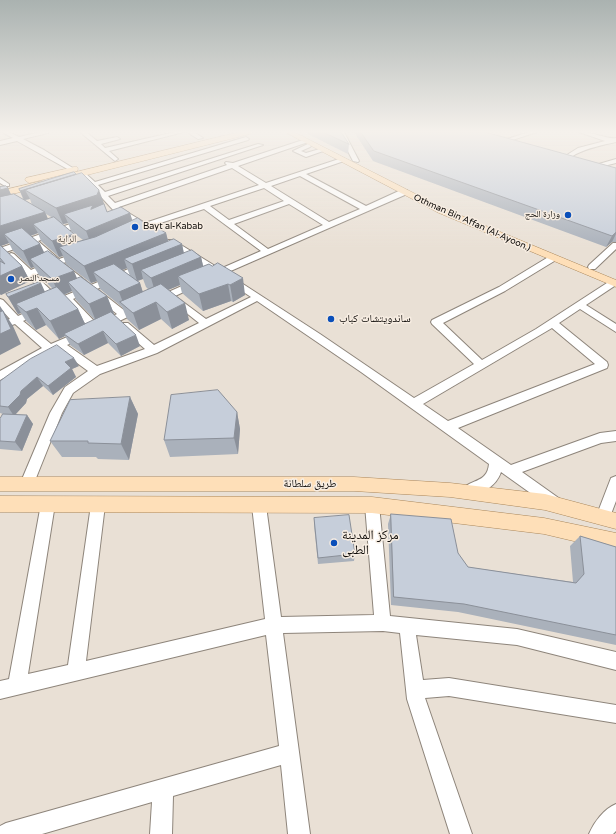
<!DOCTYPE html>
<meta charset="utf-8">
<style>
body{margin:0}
canvas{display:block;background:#e9e0d5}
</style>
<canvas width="616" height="834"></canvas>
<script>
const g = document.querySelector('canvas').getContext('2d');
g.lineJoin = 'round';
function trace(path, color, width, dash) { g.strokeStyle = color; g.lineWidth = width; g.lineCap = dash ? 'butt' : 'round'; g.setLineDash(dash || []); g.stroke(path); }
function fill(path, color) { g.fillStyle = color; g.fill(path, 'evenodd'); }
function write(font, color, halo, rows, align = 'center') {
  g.font = font + ' "Varela Round","Noto Naskh Arabic",sans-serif'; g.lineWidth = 3; g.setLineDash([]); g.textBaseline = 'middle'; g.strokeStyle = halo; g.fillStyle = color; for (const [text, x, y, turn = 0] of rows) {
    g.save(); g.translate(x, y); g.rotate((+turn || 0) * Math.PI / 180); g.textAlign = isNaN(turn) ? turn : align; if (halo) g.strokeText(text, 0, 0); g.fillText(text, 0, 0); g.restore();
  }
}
const minor = new Path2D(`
 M2,132h7l10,5 21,-5h9l-1,1 -25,6 21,11 32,20 -5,1 -54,-30 -17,4v-4l13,-3z
 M80,132h6l11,9 20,-4 3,2 -19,5 4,4 70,-16h9l-75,19 9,8 -3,2z
 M187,132h7l9,6 -5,1z
 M338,132h6l15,29 -1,1 -5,-1z
 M529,132h8l-37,12 -5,-1z
 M579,132c13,-1 29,8 37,6v4c-14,3 -28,6 -40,12 -6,3 -11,9 -17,8v-2l19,-12 27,-7z
 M246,137l3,2 -1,1 -150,45 7,7 153,-48 5,1 -155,51 7,7 112,-38 -2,-2 1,-1 7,1 73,-24 2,1v2l-70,24 28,17 76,-25 2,1v2l-38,13 60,32 35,-16h6v4l-181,79 94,61 94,64 60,-34 -42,-40 -1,-2 1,-2 67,-33 51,-31h6l1,2 -1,2 -51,31 -62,32 39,37 54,-31 74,-48h6v4l-30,20 30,19v8l-36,-23 -21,14 48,39 1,3 -1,3 -149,60 53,37 89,-32 16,-2v10l-15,2 -79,29 38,27 2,4 -2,4 -5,2 -5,-2 -49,-35c-5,15 -19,21 -33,26l-5,-2 -2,-4c7,-14 26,-7 28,-28l-128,-92 -104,-71 -100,52 -57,21 -27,19 -11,20 -30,75 -5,2 -5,-2 -2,-4 30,-71 15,-26 23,-16 -30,-22 -58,31v-9l42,-23 -27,-24 -15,5v-7l10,-3 -10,-11v-9l3,1 15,16 34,-15 -45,-45 4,-3 3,1 17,16 20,-9 -19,-18 -32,11v-6l82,-28h6v4l-50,17 21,18 21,-7 3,1 1,2 -1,2 -20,6 28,22 49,-21h6l1,2 -1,2 -49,21 28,22 14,-6 5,3 -2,2 -35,17h-7l-1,3h-8l-25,-28 -43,19 28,23 28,-12h8l1,2 -1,2 -20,9 30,21 48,-17 -25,-22 -1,-2 1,-2h8l26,22 45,-22 -30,-24 -11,4 -3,-1 -2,-2 2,-2 38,-17h6l2,2 -2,2 -24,11 31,23 45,-22 -32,-21 -8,1 -1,-2 3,-3 -46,-28v-4h6l47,29 41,-18 -57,-42 -53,17v4h-6l-30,-18 -35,-38 5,-1 10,9zM232,168l27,17 -114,38 -26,-16zM300,176l60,33 -31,13 -58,-36zM264,188l20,13 -55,19 -19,-14zM289,204l34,21 -55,24 -34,-25zM56,266l28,22 -25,10 -24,-23zM89,292l28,22 -18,9 -1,2 -25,-26zM552,328l43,36 -147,57 -25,-17z
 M308,144l3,2 -1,1 -9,4 5,2 17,-5 3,2 -20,7 -13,-6z
 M616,159v4l-28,7 -3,-2z
 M0,178l9,6v2h-4l-5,-3z
 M613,243h3v6l-21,20h-6l-1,-2 1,-2z
 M616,476v25l-8,21 -5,1 -5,-1 -2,-5 15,-39z
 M48,498l5,2 2,4 -27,170 40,-9 23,-160 2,-4 5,-2 5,2 2,4 -19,156 179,-42 -13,-113 2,-4 5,-2 5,2 2,4 15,111 93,-2 -9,-110 2,-4 5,-2 5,2 2,4 11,111 127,13 99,23v18l-99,-25 -101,-10 7,45 26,-2 167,27v18l-167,-27 -24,2 47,136h-22l-43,-135 -7,-66 -17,-2 -100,2 27,201h-22l-7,-69 -108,31 -1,38h-22l2,-32 -110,32h-42v-8l6,-3 273,-77 -13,-111 -266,64v-18l9,-2 32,-175 2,-4z
 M616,804v27l-3,3h-24c5,-12 15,-25 27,-30z`);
const major = new Path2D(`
 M239,132h12l-1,2 -187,47 -4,-3 1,-2z
 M285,132h9l151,77 171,71v7l-177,-74z
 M74,167h3l1,2 -1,2 -48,12 -4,-3 1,-2z
 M42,181l3,1 1,2 -1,2 -45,11v-6z
 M0,477h354l96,6 95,11 71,19v16l-71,-19 -95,-13 -96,-6h-354z
 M0,496l372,1 172,21 72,15v18l-72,-17 -172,-21 -372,-1z`);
trace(minor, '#8e857b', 2);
trace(major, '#aa875b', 1);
fill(minor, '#fff');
fill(major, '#fedfb8');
fill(new Path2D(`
 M304,132h37l8,12 -1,10z
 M354,132h131l131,36v74h-4l-6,5 -233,-86z
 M76,174l29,32 2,6 23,1 2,8 11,1 23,11 2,8 14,3 2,9 17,4 2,9 42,29 -12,7 -2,-1 -28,10 -21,-18 -2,-8 -12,5 21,30 -17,9 -11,-10 -22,11 -12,-11 -5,-12 -22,-18 -3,-8 -6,2 -25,-19 -3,-8 -4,1 -18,-16 -3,-8 -7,3 9,8 4,8 33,27 30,17 7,18h-1l27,32 -19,10 -13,-13 -24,12 -14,-10 -5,-9 -6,3 -13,-14 -10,5 -10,-9 -5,-8 -3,1 -2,-3 -10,-17 39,-2 8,-3 -14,-14 -5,-8 -3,1 -18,-17 -4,-8 -9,3 22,20 8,15 -29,14 -1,-1v-107l8,1 3,7 12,4 -4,-10zM30,199l2,6 -7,-5zM46,214l7,4 -5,1zM59,222l4,2 5,-1 3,8 12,9 -6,2zM127,268l3,8 -8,-6zM143,279l3,8 3,3 -6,2 -3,-9 -2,-2zM72,291l4,9 19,20 -10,4 -7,-15 -14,-14z
 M79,366l-7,3 4,8 -23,18 -10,-9 -16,13 -1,4 -11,12h12l6,9 -11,27 -22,-2v-29l3,-6 -3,-1v-32z
 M130,397l8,17 -9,46 -31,-1 -2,-2h-34l-12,-16z
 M237,412l3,17 -2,25 -68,3 -6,-17z
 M391,514l67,39 10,14 105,15 -3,-36 10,-10 36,11v98l-158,-33 -67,-7 -3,-81z
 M314,518l41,36 -1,7 -36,3 -4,-39z`), '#aab1bb');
fill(new Path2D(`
 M76,174l4,10 -55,6 5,9 -6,1 -4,-9z
 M8,188l7,15 -15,6v-19z
 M99,190l6,16 -3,5 -38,3 4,9 -5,1 -7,-16z
 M45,212l7,17 -19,-5 5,9 -26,9 -8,-8 5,9 -8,3 -1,1v-21z
 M130,213l5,16 -43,18 -6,-16z
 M616,232v2l-4,8 -6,5 6,-11z
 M166,233l4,16 12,-5 3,17 -44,9 2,9 -6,2 -5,-17 -8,-5 3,9 -25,11 -9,-7 4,9 -6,2 -7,-17z
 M74,234l7,16 -22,-3 4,9 -4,1 -7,-16z
 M40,244l8,17 -18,-2 4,8 -3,1 -8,-17z
 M201,257l4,17 -27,2 2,9 -24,10 -5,-17z
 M22,266l8,15 -29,14 -1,-1v-18z
 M74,271l7,17 -13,-6 4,9 -12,5 -8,-17z
 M243,278l2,17 -12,7 -3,-17z
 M41,283l8,18 -33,3 5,9 -3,1 -10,-17z
 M140,283l5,17 -21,5 -5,-13z
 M228,284l3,17 -28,10 -4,-17z
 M107,296l7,18 -18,7 -7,-17z
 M156,302l5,17 -22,11 -6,-17z
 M185,303l4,17 -17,9 -5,-17z
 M0,306l13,20 8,18 -21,11z
 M37,308l9,17 -10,5 -10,-18z
 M78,309l8,17 -22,8 1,2 -6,3 -9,-18z
 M103,331l5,12 -24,12 -6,-11z
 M136,335l4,11 -19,10 -5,-12z
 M74,358l5,8 -7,3 4,8 -23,18 -5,-9 17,-24z
 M37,377l6,9 -16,13 -1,4 -12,13 -6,-9 13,-16z
 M130,397l8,17 -9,46 -8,-16z
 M237,412l3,17 -2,25 -4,-16z
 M27,415l6,9 -11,27 -7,-9z`), '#8b9099');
const building = new Path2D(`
 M323,132h18l8,12z
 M361,132h124l131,36v64l-4,4 -238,-85z
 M74,172l2,2 -56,17 -1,-2z
 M82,173l17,17 -2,5 -41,13 -31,-18z
 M6,186l2,2 -8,2v-3z
 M14,194l31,18 -45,14v-29z
 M104,204l3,8 14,-5 9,6 -44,18 -22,-17 29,-9 -2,4z
 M54,217l20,17 -22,7 -19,-17z
 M138,218l5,4 2,-1 12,8 1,-1 8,5 -82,33 -25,-19 36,-10z
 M22,228l18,16 -17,7 -19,-17z
 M174,239l8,5 -50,20 -8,-5z
 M0,245l22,21 -22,10v-15l5,3 -5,-6z
 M192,250l9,7 -50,21 -10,-8z
 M48,251l26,20 -22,8 -22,-20z
 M218,263l25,15 -13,7 -2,-1 -29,10 -21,-18 31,-12 3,2z
 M114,264l26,19 -21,9 -26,-20z
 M81,277l26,19 -18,8 -21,-22z
 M39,282l2,1 -33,14 -2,-3z
 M161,284l24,19 -18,9 -11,-10 -23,11 -13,-11z
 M57,287l21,22 -28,12 -13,-13 -11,4 -10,-8z
 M3,311l8,18 -11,5v-22z
 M111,312l25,23 -20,9 -13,-13 -25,13 -14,-10z
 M57,345l17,13 -9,4 6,6 -23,18 -11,-9 -16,14 -1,4 -12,12 -8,-1v-25l30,-22z
 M218,390l19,22 -3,26 -70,2 7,-45z
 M130,397l-9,47 -33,-1v-2h-38l20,-41z
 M3,414l24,1 -12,27 -15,-1v-22z
 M391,514l60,5 7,34 10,14 108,16 8,-9 -4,-38 36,11v88l-152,-31 -70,-7z
 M349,515l6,39 -37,4 -4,-40z`);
fill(building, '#c6ceda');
trace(building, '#8b9099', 1);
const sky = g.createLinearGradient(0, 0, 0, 249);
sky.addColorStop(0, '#aab2b0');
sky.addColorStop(0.53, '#f5f1ec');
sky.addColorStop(1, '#f5f1ec00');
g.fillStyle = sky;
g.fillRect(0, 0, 616, 249);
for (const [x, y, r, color] of [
 [568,215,4,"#0a4fba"],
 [135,227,4,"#0a4fba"],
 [11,279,4,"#0a4fba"],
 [331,319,4,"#0a4fba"],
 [334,543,4,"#0a4fba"]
]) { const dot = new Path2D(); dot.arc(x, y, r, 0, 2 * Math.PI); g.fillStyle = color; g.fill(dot); trace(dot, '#f7ede2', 1.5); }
write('9px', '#0e0b08', '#f7ede2', [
 ["وزارة الحج",560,215,"right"],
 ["Bayt al-Kabab",143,227],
 ["مسجد النصر",19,279]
], 'left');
write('9px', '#0e0b08', '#f7ede2', [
 ["Othman Bin Affan (Al-Ayoon.)",472,223,24]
]);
write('10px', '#595148', '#f7ede2', [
 ["الراية",67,239]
]);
write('11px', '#0e0b08', '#f7ede2', [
 ["ساندويتشات كباب",339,319]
], 'left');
write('11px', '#0e0b08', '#f7ede2', [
 ["طريق سلطانة",310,484]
]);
write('13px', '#0e0b08', '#f7ede2', [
 ["مرکز المدینة",342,536],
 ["الطبی",342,551]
], 'left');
</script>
